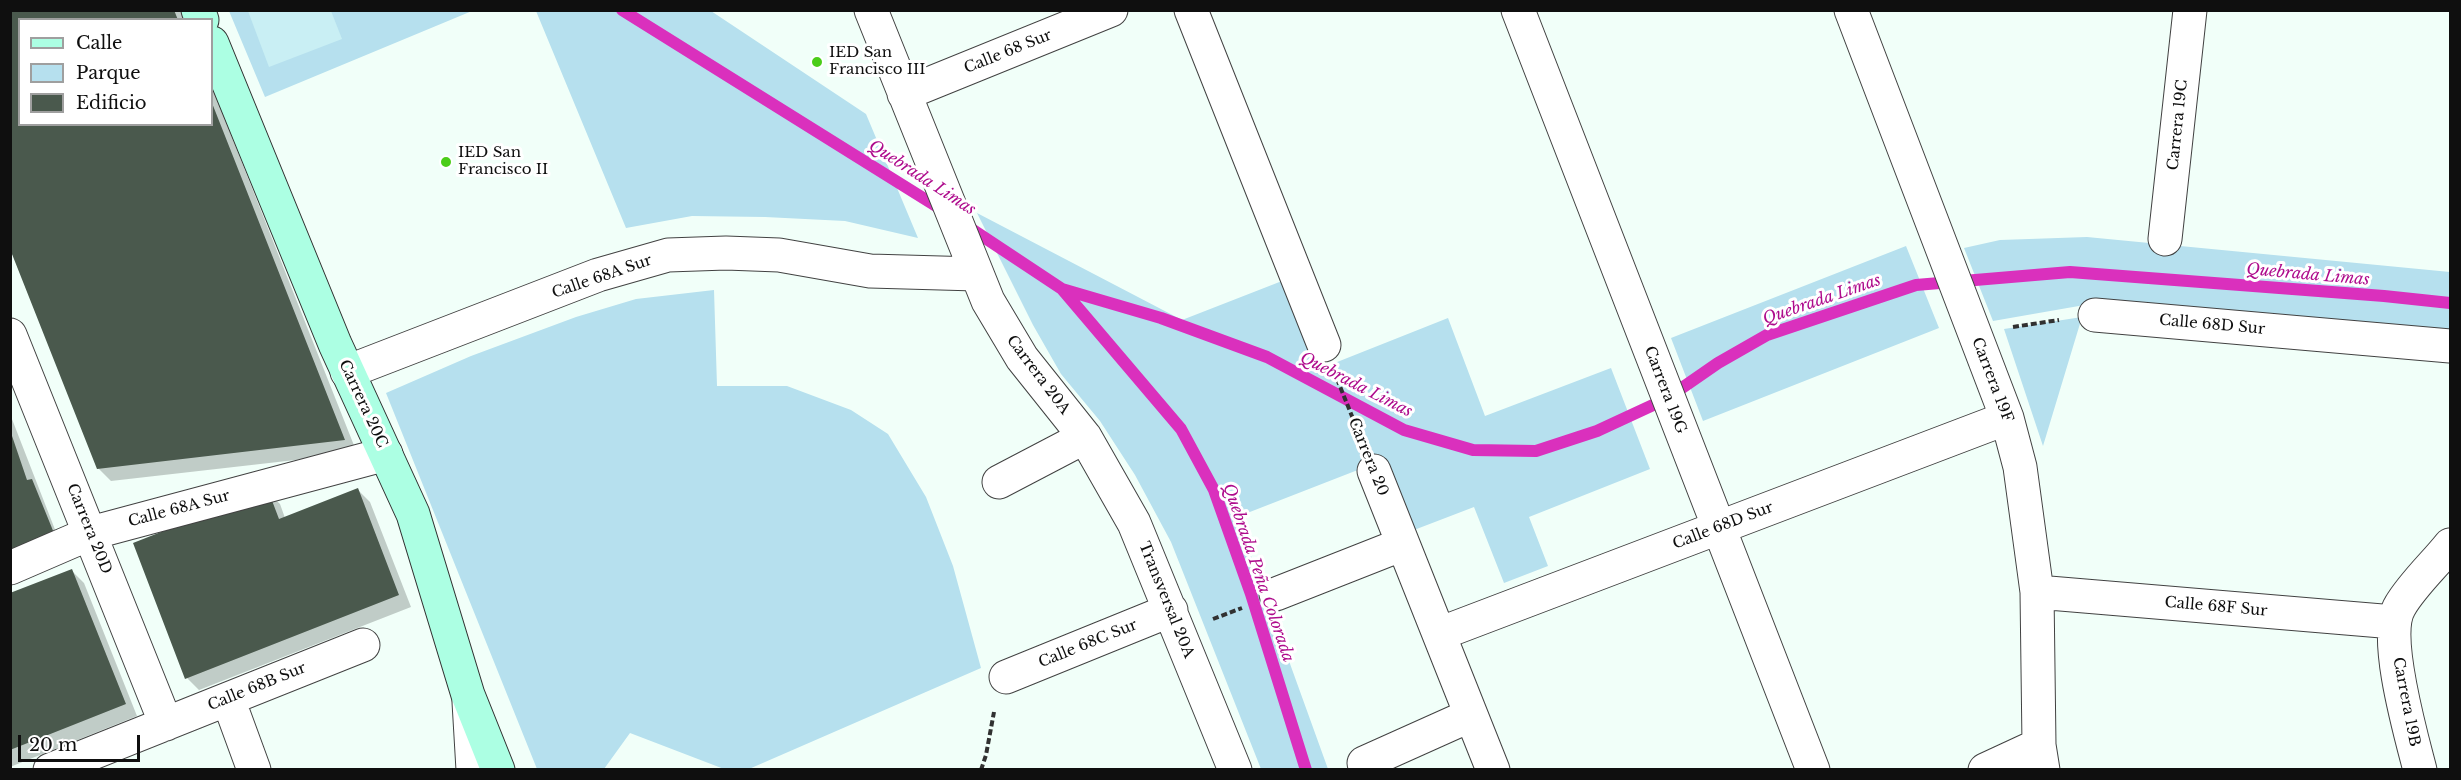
<!DOCTYPE html>
<meta charset="utf-8">
<style>
body{margin:0}
#map{position:relative;width:2461px;height:780px;overflow:hidden;background:#f1fff9;font-family:"Libre Baskerville",serif}
canvas{display:block}
.frame{position:absolute;inset:0;border:12px solid #0f0f0f;pointer-events:none}
.legend{position:absolute;left:18px;top:18px;width:195px;height:108px;box-sizing:border-box;background:#fff;border:2px solid #9f9f9f;margin:0;padding:8px 10px;list-style:none;font-size:18px;color:#0f0f0f}
.legend li{display:flex;align-items:center;gap:12px;height:30px}
.legend b{width:30px;border:2px solid #9f9f9f}
.scale{position:absolute;left:18px;top:735px;width:122px;height:27px;box-sizing:border-box;border:3px solid #0f0f0f;border-top:0;padding-left:8px;font-size:18px;line-height:21px;white-space:nowrap;color:#0f0f0f;-webkit-text-stroke:4px #fff;paint-order:stroke}
</style>
<div id="map">
<canvas width="2461" height="780"></canvas>
<div class="frame"></div>
<ul class="legend">
<li><b style="height:8px;background:#acffe3"></b>Calle</li>
<li><b style="height:16px;background:#b6e0ee"></b>Parque</li>
<li><b style="height:16px;background:#4a594d"></b>Edificio</li>
</ul>
<div class="scale">20 m</div>
</div>
<script>
const g = document.querySelector('canvas').getContext('2d');
g.lineJoin = 'round';
function fill(path, color) { g.fillStyle = color; g.fill(path, 'evenodd'); }
function trace(path, color, width, dash) { g.strokeStyle = color; g.lineWidth = width; g.lineCap = dash ? 'butt' : 'round'; g.setLineDash(dash || []); g.stroke(path); }
function write(font, color, halo, rows, align = 'center') {
  g.font = font + ' "Libre Baskerville",serif'; g.lineWidth = 6; g.setLineDash([]); g.textBaseline = 'middle'; g.strokeStyle = halo; g.fillStyle = color; for (const [text, x, y, turn = 0] of rows) {
    g.save(); g.translate(x, y); g.rotate((+turn || 0) * Math.PI / 180); g.textAlign = isNaN(turn) ? turn : align; if (halo) g.strokeText(text, 0, 0); g.fillText(text, 0, 0); g.restore();
  }
}
fill(new Path2D(`
 M229,11h243l-207,86z
 M536,11h175l155,103 52,124 -73,-17 -80,-4 -73,-1 -66,12z
 M977,213l205,107 100,-39 35,89 131,-52 37,98 126,-48 39,101 -121,48 19,49 -44,17 -30,-76 -60,23 -28,-71 -149,58 91,252h-67l-90,-227 -36,-67 -35,-54 -39,-47 -28,-49z
 M2087,237l363,35v62l-354,-31 -103,18 -29,-73 36,-8z
 M1906,246l33,82 -236,93 -32,-83z
 M714,290l3,96h70l64,24 37,24 38,63 27,69 28,102 -232,101h-25l-94,-36 -26,36h-67l-151,-376 85,-37 105,-39 60,-18z
 M2082,317l-39,129 -39,-117z`), '#b6e0ee');
fill(new Path2D(`
 M248,11h83l11,28 -73,28z`), '#c9eff4');
fill(new Path2D(`
 M10,10h171l4,10h-165v104h192v-37l145,366 -246,28 -13,-13 -88,-220z
 M10,414l51,131 -51,29z
 M358,490l12,12 41,105 -212,83 -12,-12 81,-186 12,12 5,14z
 M71,570l13,13 53,133 -127,51v-172z`), '#0003');
trace(new Path2D(`
 M622,10l322,201
 M967,226l95,63 99,29 106,39 137,73 69,20 63,1 61,-20 69,-32 52,-36 49,-28 149,-50 154,-13 314,24 66,7
 M1062,289l119,140 33,61 37,104 55,176`), '#da30bd', 12);
fill(new Path2D(`
 M10,10h164l4,10h-158v104h192v-21l133,337 -248,29 -87,-220z
 M10,430l17,50 5,-1 24,59 -46,19z
 M358,488l41,107 -214,84 -52,-136 135,-53 11,29z
 M72,569l54,135 -116,46v-157z`), '#4a594d');
const street = new Path2D(`
 M871,10l117,291 34,57 63,79 49,86 101,247
 M1191,10l133,335
 M1518,10l295,760
 M1851,10l156,408 13,49 17,125 2,153 4,25
 M904,94l207,-84
 M2165,239l25,-229
 M2095,315l355,31
 M10,335l156,389
 M347,372l251,-97 70,-20 58,-2 53,2 91,16 106,3
 M1374,471l119,299
 M999,482l86,-45
 M10,568l81,-35 295,-79
 M2037,592l357,30
 M1276,594l127,-50
 M1439,634l568,-216
 M1006,677l165,-67
 M228,699l26,71
 M469,702l4,68
 M1364,763l107,-48
 M50,770l313,-125
 M1985,770l54,-25
 M2420,770c-9,-35 -38,-135 -20,-164 12,-21 35,-42 50,-61`);
const secondary = new Path2D(`
 M198,10l4,10
 M212,43l123,301 78,170 55,181 30,75`);
trace(street, '#424242', 35);
trace(secondary, '#313131', 35);
trace(new Path2D(`
 M2013,327l46,-7
 M1337,379l23,57
 M1213,619l29,-11
 M981,770l5,-15 8,-43`), '#313131', 4, [6, 3]);
trace(street, '#fff', 33);
trace(secondary, '#acffe3', 33);
for (const [x, y, r, color] of [
 [817,62,6,"#4bcd19"],
 [446,162,6,"#4bcd19"]
]) { const dot = new Path2D(); dot.arc(x, y, r, 0, 2 * Math.PI); g.fillStyle = color; g.fill(dot); trace(dot, '#fff', 2); }
write('15px', '#0f0f0f', '#fff', [
 ["Calle 68 Sur",1008,52,-22],
 ["Carrera 19C",2178,125,-84],
 ["Calle 68A Sur",602,277,-19],
 ["Calle 68D Sur",2212,325,5],
 ["Carrera 20A",1038,375,53],
 ["Carrera 19F",1992,380,69],
 ["Carrera 19G",1665,390,69],
 ["Carrera 20C",363,404,65],
 ["Carrera 20",1368,457,68],
 ["Calle 68A Sur",179,509,-15],
 ["Calle 68D Sur",1723,526,-21],
 ["Carrera 20D",89,529,68],
 ["Transversal 20A",1166,600,68],
 ["Calle 68F Sur",2216,607,5],
 ["Calle 68C Sur",1088,644,-22],
 ["Calle 68B Sur",257,687,-22],
 ["Carrera 19B",2406,702,79]
]);
write('15px', '#0f0f0f', '#fff', [
 ["IED San",829,53],
 ["Francisco III",829,70],
 ["IED San",458,153],
 ["Francisco II",458,170]
], 'left');
write('italic 16px', '#ae0b8c', '#fff', [
 ["Quebrada Limas",922,178,33],
 ["Quebrada Limas",2308,275,5],
 ["Quebrada Limas",1822,300,-19],
 ["Quebrada Limas",1356,385,27],
 ["Quebrada Peña Colorada",1258,573,71]
]);
</script>
